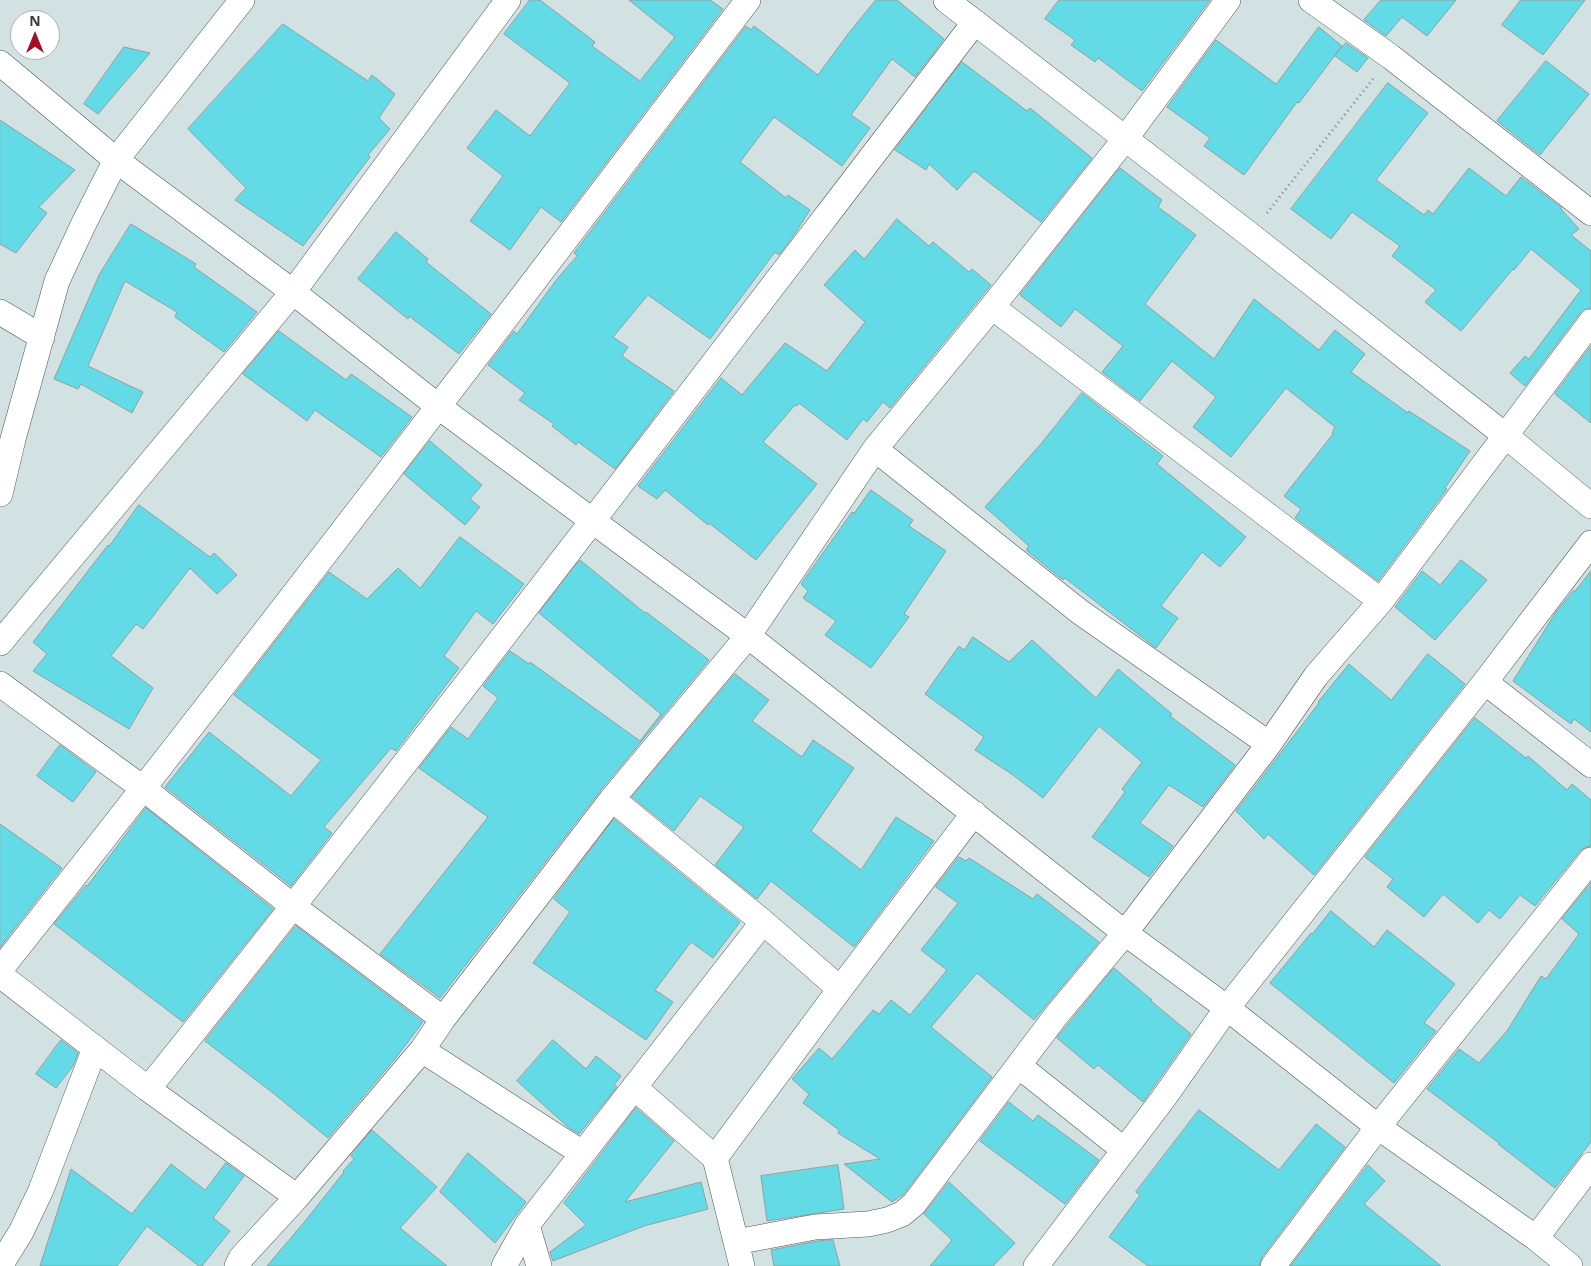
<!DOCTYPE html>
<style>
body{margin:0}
#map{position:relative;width:1591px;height:1266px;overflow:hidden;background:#d2e2e3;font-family:"Open Sans",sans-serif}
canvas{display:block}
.north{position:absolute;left:10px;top:10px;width:50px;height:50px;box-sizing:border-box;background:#fff;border:1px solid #afb1b1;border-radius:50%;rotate:0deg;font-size:14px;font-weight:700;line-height:20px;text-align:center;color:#363c3c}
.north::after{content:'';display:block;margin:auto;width:18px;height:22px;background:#a60d20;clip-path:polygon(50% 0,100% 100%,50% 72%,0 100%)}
</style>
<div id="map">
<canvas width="1591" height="1266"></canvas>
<div class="north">N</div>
</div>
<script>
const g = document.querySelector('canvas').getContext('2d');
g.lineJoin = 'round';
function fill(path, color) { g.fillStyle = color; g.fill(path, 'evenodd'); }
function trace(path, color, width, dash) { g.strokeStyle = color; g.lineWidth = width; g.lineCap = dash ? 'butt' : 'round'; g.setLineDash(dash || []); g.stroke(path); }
const building = new Path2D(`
 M530,0h10l55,42 -3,4 48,35 35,-44 -46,-37h81l13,9 -162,213 -20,-15 -31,43 -40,-29 33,-45 -36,-28 29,-38 34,26 40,-53 -66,-49z
 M876,0h21l47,39 -29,38 -23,-18 -41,56 19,13 -28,38 -68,-49 -34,45 46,36 2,-3 22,15 -16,25 -15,20 -4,-3 -65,87 -62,-44 -35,42 15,10 -6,9 52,35 -59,78 -37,-27 -2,3 -24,-19 2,-2 -35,-24 6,-7 -37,-28 26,-34 3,3 40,-55 20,-23 -3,-3 172,-227 5,4 3,-4 64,49 30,-41z
 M1059,0h151l-68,91 -44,-33 -3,4 -24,-17 4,-5 -30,-21z
 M1381,0h75l-29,36 -25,-19 -16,19 -22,-16z
 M1521,0h64l-42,55 -41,-30z
 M283,24l85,57 4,-6 23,19 -16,24 11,11 -22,26 2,2 -67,89 -68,-46 11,-12 -58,-59z
 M1319,27l23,19 -43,57 -2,-1 -53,73 -40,-29 6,-8 -43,-31 49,-67 60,44z
 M1346,43l22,15 -11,14 -22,-16z
 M124,47l26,6 -52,61 -14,-10z
 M1546,61l43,33 -49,61 -43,-34z
 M962,62l65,49 3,-3 62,50 -51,64 -67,-51 -17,19 -28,-26 -3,6 -31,-20z
 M1388,83l40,30 -52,67 48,35 4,-5 5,4 36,-46 37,28 15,-19 41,31 -1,1 18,20 -8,6 20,16v57l-6,1 -5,4 -55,73 -15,-13 15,-17 4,3 52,-69 -50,-41 -17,21 -1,-1 -52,62 -36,-29 11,-12 -44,-34 8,-10 -48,-34 -21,27 -40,-30z
 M0,120l75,50 -36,37 8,6 -31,40 -16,-9z
 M1120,168l42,32 -4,7 38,28 -51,69 69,55 40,-60 65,51 16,-20 30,24 -14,18 57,41 1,-2 61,40 -25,37 2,1 -69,92 -83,-63 6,-9 -17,-13 49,-62 -1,-1 3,-6 -49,-39 -55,69 -38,-30 23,-30 -44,-36 -32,40 -38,-29 21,-26 -48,-37 -14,18 -41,-32z
 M897,219l32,27 4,-4 36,30 3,-3 19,16 -101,123 -7,-6 -16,20 -4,-3 -16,21 -48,-37 -2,3 -2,-1 -32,37 54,42 -61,76 -47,-37 -1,2 -43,-35 -8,9 -19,-13 83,-108 21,17 43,-52 42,28 38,-49 -41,-37 31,-35 9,9z
 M131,224l65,40 -2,3 63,45 -33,40 -49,-35 2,-5 -52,-31 -37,85 55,26 -11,21 -51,-29 -3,5 -24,-10 45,-104z
 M396,232l32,27 -2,3 65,52 -32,40 -50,-38 -1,3 -50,-40z
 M279,331l67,49 5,-6 61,43 -31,40 -66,-47 -8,11 -64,-47z
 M1591,346v77l-36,-29z
 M1082,393l81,63 -6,8 89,73 -26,30 -18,-15 -41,54 17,12 -22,30 -91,-70 -2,2 -37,-30 3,-4 -44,-39 55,-62z
 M430,441l52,44 -12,14 10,8 -15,18 -61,-51z
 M871,490l42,30 -4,6 37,25 -42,63 5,3 -38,51 -46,-33 11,-14 -33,-23 5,-7 -7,-7 51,-72 2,1z
 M139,505l71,52 4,-4 23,22 -20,19 -27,-26 -47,61 -7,-5 -25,32 42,32 -24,41 -96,-58 14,-17 -14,-12 75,-97 1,1z
 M460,537l64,47 -31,40 -17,-13 -32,45 15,12 -63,83 -5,-3 -67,79 8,6 -41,53 -126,-99 44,-55 82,64 30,-36 -87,-65 95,-123 38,27 31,-31 22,20z
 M580,560l65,53 1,-1 63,48 -108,130 -161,208 -60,-44 108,-137 -69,-49 32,-41 17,12 30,-41 -15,-12 27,-35 19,13 1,-2 110,79 21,-27 -122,-101z
 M1461,560l26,20 -52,60 -40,-33 27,-36 18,14z
 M1591,571v161l-17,-13 -3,5 -58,-43 43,-69 18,-22 1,1z
 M973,637l36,25 23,-22 64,58 22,-29 54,45 -2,2 65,49 -32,42 -34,-22 -29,38 33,23 -24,31 -57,-40 33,-45 -3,-3 20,-27 -43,-36 -56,72 -30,-23 -38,-25 9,-13 -59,-43 34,-48 5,4z
 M1428,654l37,30 -151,191 -46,-41 -4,5 -28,-28 83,-108 -1,-1 31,-38 42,36z
 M735,674l34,26 -17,21 50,36 11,-17 41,28 -43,63 50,39 35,-53 38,24 -80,106 -83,-66 -14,18 -42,-34 29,-38 -44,-31 -26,35 -42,-34z
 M1475,718l51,40 2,-2 39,34 5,-6 19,16v46l-6,1 -5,4 -45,55 -15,-11 -20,24 -11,-9 -11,13 -35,-29 -19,23 -37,-30 6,-8 -28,-22z
 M60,745l36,27 -23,30 -36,-26z
 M146,808l127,101 -90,113 -129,-98 32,-39 1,1z
 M614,819l126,103 -27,36 -22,-16 -36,48 18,12 -27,38 -113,-77 37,-51 -16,-13z
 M0,824l62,44 -62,79z
 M959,857l7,4 3,-3 64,41 4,-5 62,48 -65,78 -57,-47 -46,54 61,50 -88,117 -12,8 -48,-38 36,-5 -42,-26 1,-3 -36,-27 6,-9 -17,-15 27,-31 13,11 41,-49 6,4 12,-14 19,15 37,-45 -26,-20 37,-47 -22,-16z
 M1591,883v259l-36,46 -57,-44 1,-1 -72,-54 32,-40 20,14 28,-32 34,-55 5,3 33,-45 -17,-15z
 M1331,911l43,36 13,-17 68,54 -31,39 12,8 -42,52 -124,-100 41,-50 1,1z
 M296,926l127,96 -28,37 -67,79 -55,-45 -68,-52z
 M1114,968l38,32 -1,1 40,33 -48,68 -45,-37 -4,4 -37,-31z
 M61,1040l17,13 -5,13 -17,22 -20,-14z
 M553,1040l33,29 10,-13 25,20 -7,9 3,2 -38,47 -10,-6 -52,-47z
 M1009,1102l24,19 5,-6 61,45 -34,44 -85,-63z
 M636,1108l38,33 -49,61 76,-20 7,27 -64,17 -91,35 -3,-9 36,-27 -22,-22z
 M1199,1110l80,60 37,-46 29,23 -83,110 -3,9h-111l-39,-29 31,-42 -4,-3z
 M372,1130l65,57 -37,41 47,38h-180l39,-46 38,-48 -1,-1 11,-12 -3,-3z
 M468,1153l58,49 -31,41 -55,-51z
 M226,1163l18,13 -31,42 17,13 -28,35h-3l-52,-40 -30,40h-77l31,-97 61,45 39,-50 34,26z
 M838,1165l6,44 -77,12 -6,-45z
 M1368,1165l17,16 -21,23 77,62h-150z
 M949,1182l66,61 -22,23h-63l22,-26 -28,-26z
 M833,1240l7,26h-66l-3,-16 46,-9z`);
fill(building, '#63dbe6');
trace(building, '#909fa1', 1);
const street = new Path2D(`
 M946,0l304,235 256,201 85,70
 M1311,0l80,57 200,156
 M0,63l116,97 177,132 146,115 309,229 377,297 102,75 151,119 158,111 34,28
 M992,307l389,294
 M0,312l42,25
 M875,449l205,163 189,132
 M0,494l13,-55 44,-158 27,-58 32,-63 126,-160
 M0,643l293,-351 215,-292
 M1485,682l106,83
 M0,684l144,105 150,118 149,112
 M612,799l151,123 77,67
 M0,970c254,-320 501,-645 748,-970
 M0,975l148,114 149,108
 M422,1050l160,103
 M1019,1066l105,84
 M634,1087l81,71 27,108
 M148,1089c281,-351 553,-710 827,-1067
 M715,1158l125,-169 134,-176
 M527,1225l12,41
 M1536,1238l55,-73
 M736,1242l79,-15 53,-3 19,-4 15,-6 12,-10 141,-187 70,-84 144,-189 47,-68 65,-75 210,-279
 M0,1266l21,-34 20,-42 54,-142
 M237,1266l4,-8 56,-61 125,-147 21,-31 169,-220 136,-163 127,-187 117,-142 133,-168 103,-139
 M504,1266l23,-41 236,-303
 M1036,1266l127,-167 64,-91 258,-326 106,-139
 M1273,1266l105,-139 213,-267`);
trace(street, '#4b595a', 26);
trace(new Path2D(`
 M1267,213l106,-134`), '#7e8989', 3, [1, 4]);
trace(street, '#fff', 25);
</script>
